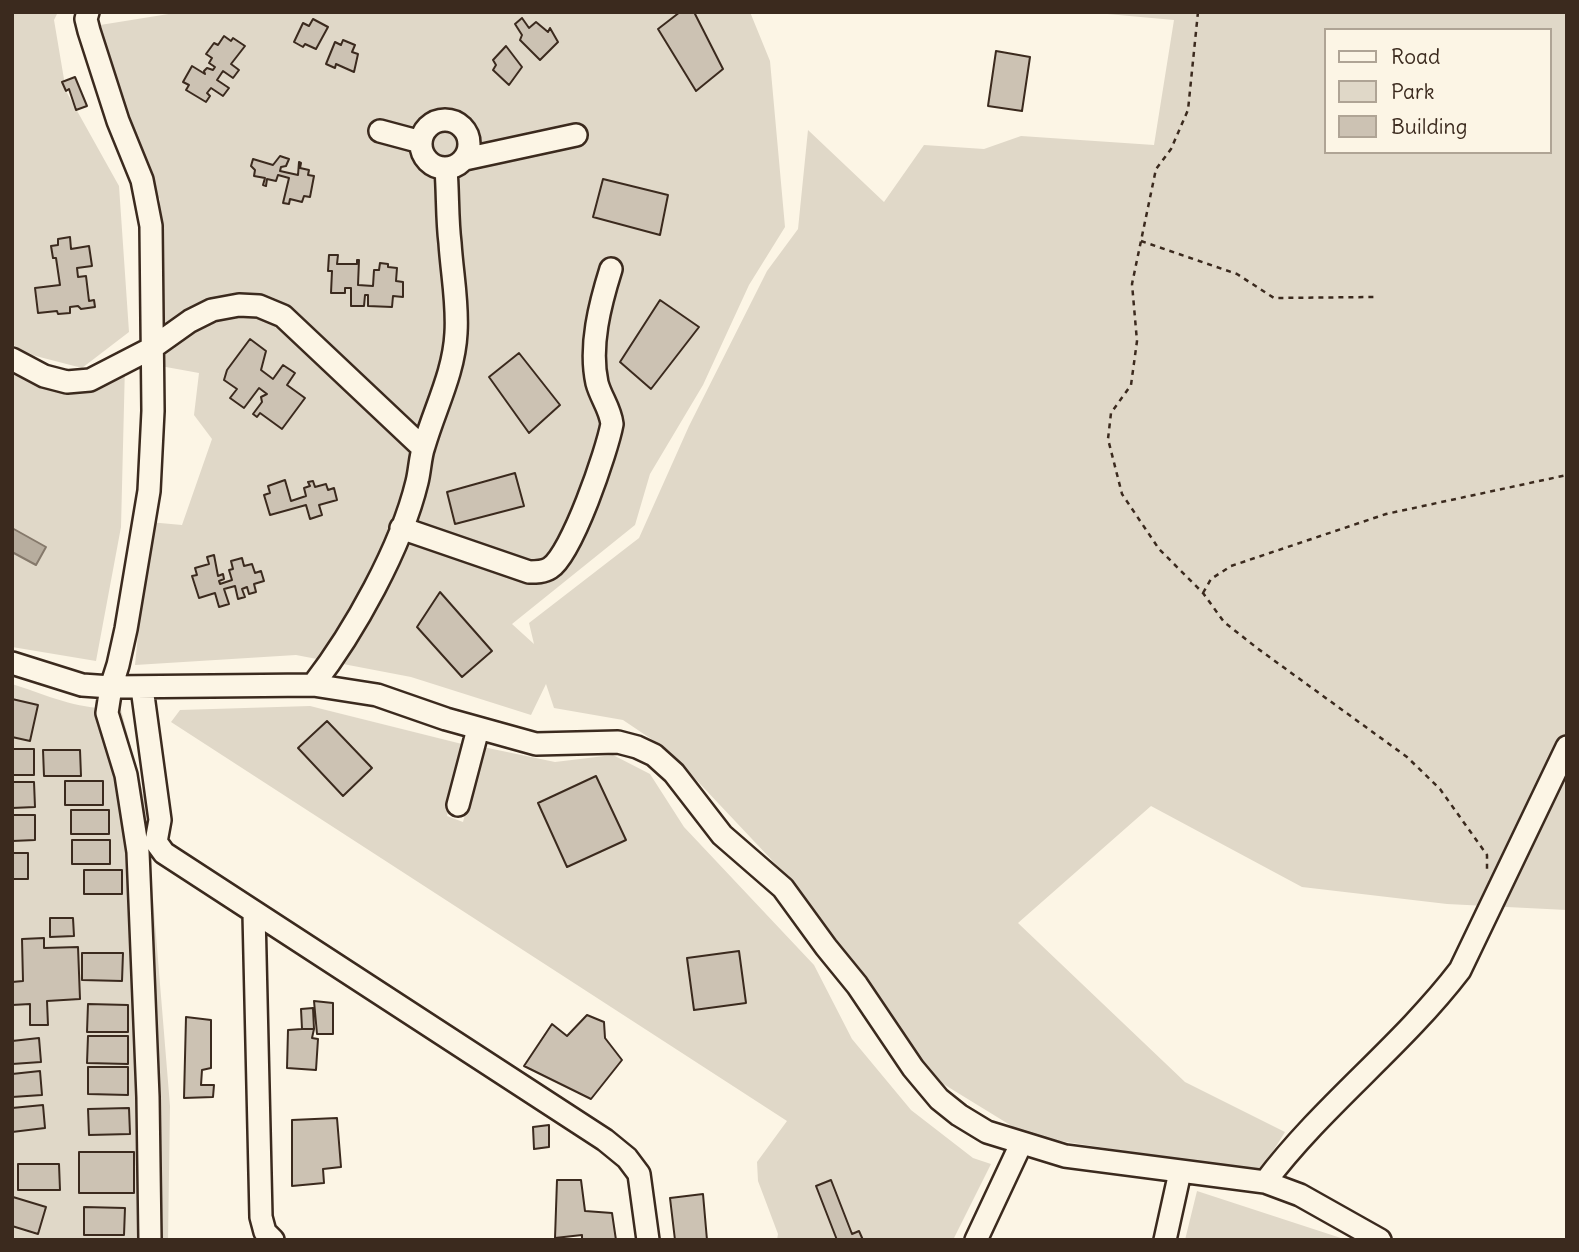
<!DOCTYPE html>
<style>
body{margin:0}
#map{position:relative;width:1579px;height:1252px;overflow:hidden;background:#fcf5e5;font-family:Delius,sans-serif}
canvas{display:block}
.frame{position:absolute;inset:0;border:14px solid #3b2a1e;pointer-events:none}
.legend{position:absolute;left:1324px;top:28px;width:228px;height:126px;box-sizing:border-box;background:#fcf5e5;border:2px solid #afa495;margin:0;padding:9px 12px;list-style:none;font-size:21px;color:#3b2a1e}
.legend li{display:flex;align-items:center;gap:14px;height:35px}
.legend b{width:35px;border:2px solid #afa495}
</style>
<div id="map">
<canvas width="1579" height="1252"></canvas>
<div class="frame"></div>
<ul class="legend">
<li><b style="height:9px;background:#fcf5e5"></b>Road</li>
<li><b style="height:19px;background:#e0d8c8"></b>Park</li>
<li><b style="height:19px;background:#ccc2b3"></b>Building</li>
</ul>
</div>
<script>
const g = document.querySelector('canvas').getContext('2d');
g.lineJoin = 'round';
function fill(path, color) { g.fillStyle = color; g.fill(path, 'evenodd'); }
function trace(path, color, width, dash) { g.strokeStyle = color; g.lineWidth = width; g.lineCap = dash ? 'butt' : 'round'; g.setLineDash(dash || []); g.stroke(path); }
fill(new Path2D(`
 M12,12h46l-4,8 12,71 53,95 10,146 -47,36 -54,-14 -16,-10z
 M181,12h569l20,49 15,166 -36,58 -46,100 -53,89 -15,51 -123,99 22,20 -5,-21 110,-85 50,-112 78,-155 31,-42 10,-99 76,72 40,-57 60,4 37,-13 133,9 20,-125 -89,-8h482v898l-120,-6 -145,-17 -151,-81 -133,117 167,159 100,50 -25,40 -232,-36 -101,-62 -126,-183 -132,-140 -46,-31 -69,-12 -8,-24 -15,31 -120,-38 -115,-22 -161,10 14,-143 33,3 30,-86 -18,-24 5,-42 -44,-8 5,-166 -22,-21 -44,-152zM1325,30h224v122h-224z
 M125,365l-4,162 -25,134 -84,-14v-273l46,15z
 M12,684c33,10 73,30 108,22l25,95 25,305 -2,134h-156z
 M310,706l156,39 -19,71 16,6 20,-75 72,15 58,-7 37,19 34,53 130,138 38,74 59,71 62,48 18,6 -38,76h-176l1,-6 -20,-53 -1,-19 30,-41 -616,-399 9,-12z
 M1197,1191l150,49h-162z`), '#e0d8c8');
const water = new Path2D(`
 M12,528l34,19 -10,18 -24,-13z`);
fill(water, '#b7ad9e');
trace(water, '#85796b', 2);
const building = new Path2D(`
 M680,12h14l29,57 -27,22 -38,-62z
 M522,18l7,10 7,-6 12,10 2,-4 8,14 -18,18 -20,-20 2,-5 -7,-11z
 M313,19l15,8 -12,22 -11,-5 -2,3 -9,-5 9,-19 6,3z
 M224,36l7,5 2,-3 12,8 -14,18 8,6 -6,8 -10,-7 -6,9 12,8 -6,8 -12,-8 -4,5 3,3 -4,6 -20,-12 3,-5 -6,-3 9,-16 13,8 -1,-3 3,-3 6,2 2,-3 -6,-4 3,-5 -6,-4 8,-11 4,2z
 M343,40l12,5 -3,7 6,2 -4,18 -18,-8 -1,4 -9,-4 9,-22 6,3z
 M506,46l16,21 -13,18 -16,-15 3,-5 -3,-5z
 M996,51l34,6 -8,54 -34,-5z
 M75,77l12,29 -11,4 -7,-21 -3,2 -4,-9z
 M280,156l9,3 -3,7 -5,1 -1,4 18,4 1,-13 2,1 -1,5 9,2 -1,5 6,1 -4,21 -6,-1 -2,6 -12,-3 -1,5 -6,-1 6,-25 -11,-3 -2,6 -9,-2 -1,7 -3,-1 2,-7 -11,-2 1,-6 -4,-4 2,-7 20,6z
 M603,179l65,16 -8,40 -67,-18z
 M70,237l1,12 18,-3 3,20 -15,2 1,9 8,-1 3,25 5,-1 1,7 -14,2 -3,-3 -8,1v6l-12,1 -1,-3 -19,2 -3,-25 25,-3 -4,-27h-3l-2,-12 7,-1v-6z
 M329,255h9l-1,9h20v-4h2l-1,25 15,1 1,-16h5l1,-7 8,1v3l9,1 -1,13 7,1v15l-10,-1 -1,11 -24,-1v-11h-3l-1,11h-13v-18h-6v5h-14l1,-22h-4z
 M660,300l39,27 -48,62 -31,-27z
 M250,339l16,12 -5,19 12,9 10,-14 12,8 -8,12 18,13 -23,31 -22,-16 -3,4 -4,-3 9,-12 -1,-5 6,-3 -8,-6 -15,20 -14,-10 7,-9 -13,-9 3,-10z
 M519,353l41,52 -31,28 -40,-56z
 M515,473l9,33 -69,18 -8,-32z
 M285,480l6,21 15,-5 -2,-8 6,-2 -2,-4 5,-1 2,6 11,-3 2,6 6,-2 3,12 -18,5 3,10 -12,4 -4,-14 -36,10 -6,-20 6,-2 -2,-7z
 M214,555l4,21 5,-2 1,5 -5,2 1,3 12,-4 -3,-10 4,-1 -2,-8 11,-3 2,8 8,-2 3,9 6,-2 3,10 -10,3 2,8 -7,2 -2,-7 -5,2 3,8 -7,2 -3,-13 -11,3 5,15 -10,3 -4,-14 -16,5 -7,-22 5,-1 -2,-7 14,-4 -2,-7z
 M440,592l52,59 -30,26 -45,-50z
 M12,699l26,6 -8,36 -18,-4z
 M327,721l45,47 -29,28 -45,-48z
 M12,749h22v26h-22z
 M43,750h37l1,26h-37z
 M596,776l30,64 -59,27 -29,-64z
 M65,781h38v24h-38z
 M12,782h22l1,25 -23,1z
 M71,810h38v24h-38z
 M12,815h23v25l-23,1z
 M72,840h38v24h-38z
 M12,853h16v26h-16z
 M84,870h38v24h-38z
 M50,918h23l1,18 -24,1z
 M44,938v10l34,-1 2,52 -33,2 1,24h-18v-21l-18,1v-23l11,-1 -1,-42z
 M739,951l7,52 -52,7 -7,-52z
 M82,953h41l-1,28 -40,-1z
 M314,1001l19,2v31h-16z
 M88,1004l40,1v27h-41z
 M313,1008l1,21h-12l-1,-20z
 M587,1015l17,7 1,16 17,22 -31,39 -67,-33 28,-42 15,12z
 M186,1017l25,3v48l-9,2 -1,15h13l-1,12 -29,1z
 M302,1029h12l-2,9 6,1 -2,31 -29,-2 1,-38z
 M88,1036h40v28l-41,-1z
 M39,1038l2,24 -29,2v-23z
 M88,1067h40v28l-40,-1z
 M40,1071l2,24 -30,2v-23z
 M43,1105l2,23 -33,4v-24z
 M129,1108l1,26 -41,1 -1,-26z
 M337,1118l4,49 -18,2 1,14 -32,3v-66z
 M549,1125v22l-15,2 -1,-22z
 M79,1152h55v41h-55z
 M18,1164h41l1,26h-42z
 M557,1180h24l4,31 27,2 4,27h-34v-5l-27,3z
 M831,1180l21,54 7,-3 4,9h-26l-21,-54z
 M703,1194l4,46h-32l-5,-42z
 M13,1197l33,10 -8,27 -26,-8z
 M84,1207l41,1 -1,27h-40z`);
fill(building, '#ccc2b3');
trace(building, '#3b2a1e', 2);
const minor = new Path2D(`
 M88,12l-2,7 3,12 29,90 24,59 9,46 2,185 -4,80 -23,138 -8,36 -7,22 -4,26 19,62 12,77 10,245 2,143
 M421 144a24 24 0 1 1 48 0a24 24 0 1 1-48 0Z
 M380,131l41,11
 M465,159l111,-24
 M12,359l32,17 23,6 23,-2 62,-32 38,-27 22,-11 27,-5 20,1 24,10 140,132
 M401,528l128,44c7,0 15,0 21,-4 22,-14 57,-117 62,-144 -2,-16 -11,-26 -15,-41 -8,-37 3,-79 14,-114
 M12,663l70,22 29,2 202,-2 64,10 69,24 90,25 82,-2 19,5 17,8 20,18 48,62 61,53 43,59 31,38 56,83 26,31 20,16 28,17 78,24 200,26 35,13 80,45
 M313,685c41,-53 88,-137 104,-203 3,-12 3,-25 7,-36 11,-38 30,-73 32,-113 2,-30 -4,-59 -6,-90 -3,-24 -2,-49 -4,-74
 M142,688l18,132 -4,22 8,11 441,287 22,18 12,16 9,66
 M458,805l20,-76
 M254,913l7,304 4,15 8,8
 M1265,1182c58,-77 136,-135 195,-212l107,-223
 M976,1240l45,-96
 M1165,1240l15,-68`);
trace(minor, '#3b2a1e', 26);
trace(new Path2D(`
 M1198,12l-10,98 -17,39 -15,20 -24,115 5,57 -6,44 -20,28 -3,26 14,55 37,55 44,44 21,29 33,26 150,109 33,32 47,66v15
 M1141,241l96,33 37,24 102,-1
 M1203,593l8,-14 20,-13 155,-52 181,-39`), '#3b2a1e', 2.5, [5, 5]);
trace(minor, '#fcf5e5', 21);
</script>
